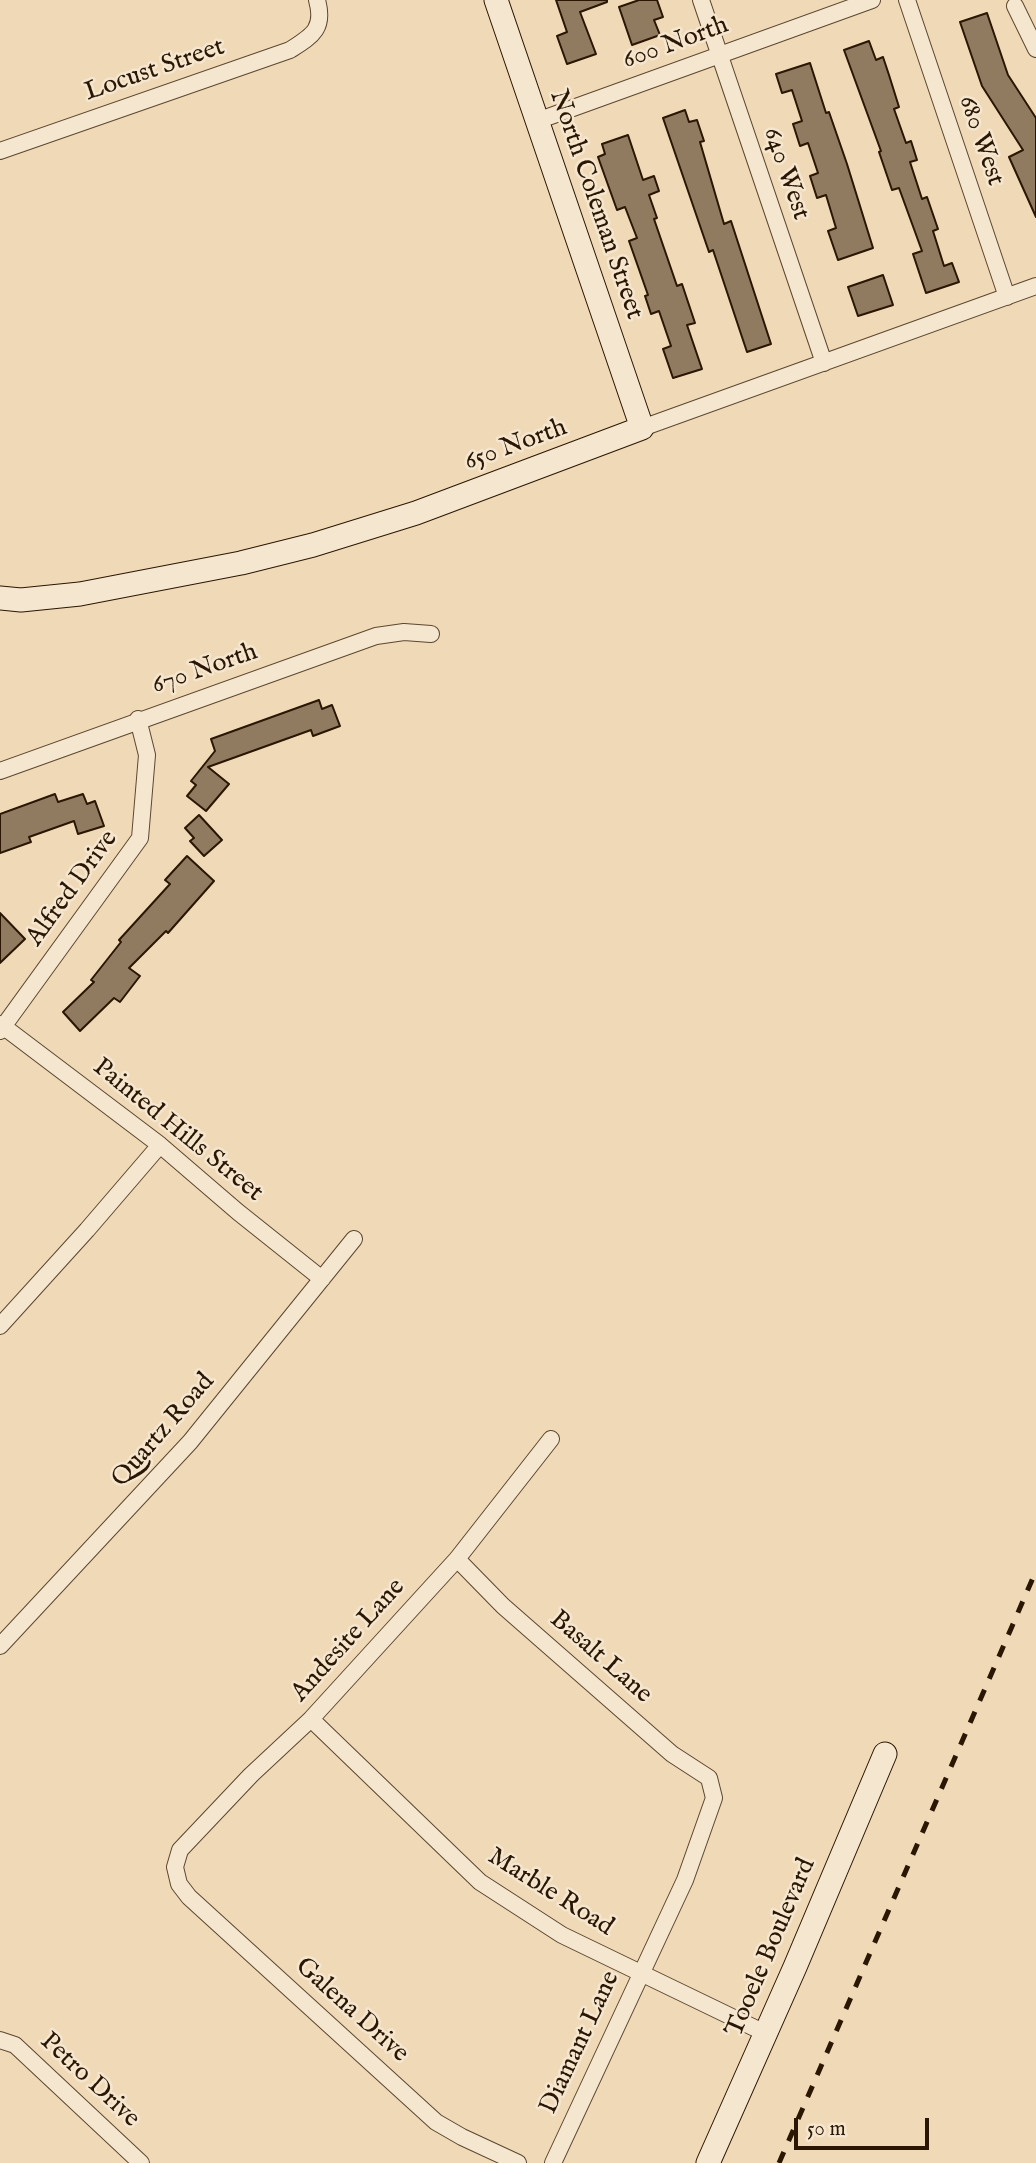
<!DOCTYPE html>
<style>
body{margin:0}
#map{position:relative;width:1036px;height:2163px;overflow:hidden;background:#f0d9b6;font-family:"IM FELL English",serif}
canvas{display:block}
.scale{position:absolute;left:794px;top:2118px;width:135px;height:32px;box-sizing:border-box;border:4px solid #2a1602;border-top:0;padding-left:9px;font-size:21px;line-height:24px;white-space:nowrap;color:#2a1602;-webkit-text-stroke:5px #f5e6d0;paint-order:stroke}
</style>
<div id="map">
<canvas width="1036" height="2163"></canvas>
<div class="scale">50 m</div>
</div>
<script>
const g = document.querySelector('canvas').getContext('2d');
g.lineJoin = 'round';
function fill(path, color) { g.fillStyle = color; g.fill(path, 'evenodd'); }
function trace(path, color, width, dash) { g.strokeStyle = color; g.lineWidth = width; g.lineCap = dash ? 'butt' : 'round'; g.setLineDash(dash || []); g.stroke(path); }
function write(font, color, halo, rows, align = 'center') {
  g.font = font + ' "IM FELL English",serif'; g.lineWidth = 5; g.setLineDash([]); g.textBaseline = 'middle'; g.strokeStyle = halo; g.fillStyle = color; for (const [text, x, y, turn = 0] of rows) {
    g.save(); g.translate(x, y); g.rotate((+turn || 0) * Math.PI / 180); g.textAlign = isNaN(turn) ? turn : align; if (halo) g.strokeText(text, 0, 0); g.fillText(text, 0, 0); g.restore();
  }
}
const building = new Path2D(`
 M556,0h51v2l-27,10 16,42 -29,10 -10,-28 10,-4z
 M639,0h18l6,17 -9,3 6,15 -28,10 -13,-38z
 M987,13l21,62 28,43v99l-27,-60 14,-7 -41,-64 -22,-64z
 M869,41l7,19 7,-3 6,18 10,32 -5,2 12,34 5,-2 6,19 -7,2 12,37 5,-2 11,32 -5,2 11,35 8,-3 7,19 -33,11 -13,-39 9,-3 -23,-63 -7,2 -13,-38 2,-1 -37,-101z
 M810,63l16,50 3,-1 18,52 26,84 -35,12 -10,-29 8,-3 -10,-33 -9,3 -7,-22 8,-3 -10,-30 -8,3 -7,-22 9,-3 -10,-31 -10,3 -6,-19z
 M685,110l4,12 8,-2 7,21 -4,1 24,82 7,-3 40,123 -24,8 -34,-102 -4,2 -46,-134z
 M628,135l15,45 11,-4 5,15 -10,4 8,23 -3,1 23,67 5,-2 13,39 -8,2 15,44 -29,9 -10,-29 8,-3 -12,-35 -8,3 -6,-18 3,-1 -19,-54 8,-3 -12,-31 -8,3 -19,-53 7,-3 -3,-10z
 M883,275l10,30 -35,11 -10,-29z
 M319,700l3,9 10,-4 8,21 -27,10 -2,-6 -103,37 21,17 -23,27 -19,-15 9,-11 -5,-4 24,-30 -4,-12z
 M55,794l3,8 25,-8 4,10 8,-3 9,25 -26,8 -4,-13 -45,16 2,5 -31,11v-39z
 M199,815l23,25 -18,16 -14,-15 4,-3 -9,-10z
 M187,856l27,25 -46,52 -2,-2 -37,37 11,8 -20,26 -6,-4 -34,33 -17,-19 31,-30 -3,-2 30,-38 -2,-2 51,-56 -5,-4z
 M0,913l25,26 -25,24z`);
fill(building, '#917b60');
trace(building, '#2a1602', 2);
const street = new Path2D(`
 M701,0l123,363
 M907,0l100,297
 M1015,6l21,43
 M537,121l335,-121
 M0,151l290,-101c22,-14 35,-21 27,-50
 M642,428l394,-142
 M0,771l376,-135 28,-4 27,2
 M0,1024l160,121 78,67 84,67
 M0,1031l140,-193 7,-83 -9,-36
 M0,1326l87,-96 73,-85
 M457,1559l46,47 169,148 37,24 5,20 -29,82 -132,283
 M0,1646l190,-204 164,-203
 M311,1719l169,163 82,53 203,98
 M0,2040l15,5 126,118
 M518,2163l-56,-26 -26,-15 -247,-225 -10,-13 -4,-17 5,-17 71,-75 60,-56 146,-160 94,-120`);
const secondary = new Path2D(`
 M0,598l21,2 59,-6 161,-31 72,-18 103,-32 226,-85 -146,-428
 M708,2163l87,-196 90,-213`);
trace(street, '#5c472f', 18);
trace(secondary, '#2a1602', 25);
trace(street, '#f5e6d0', 16);
trace(secondary, '#f5e6d0', 23);
trace(new Path2D(`
 M779,2163l257,-592`), '#2a1602', 5, [12, 12]);
write('26px', '#2a1602', '#f5e6d0', [
 ["600 North",676,44,-20],
 ["Locust Street",155,71,-19],
 ["680 West",980,141,71],
 ["640 West",785,174,71],
 ["North Coleman Street",595,205,71],
 ["650 North",516,446,-20],
 ["670 North",205,670,-19],
 ["Alfred Drive",73,889,-54],
 ["Painted Hills Street",177,1131,39],
 ["Quartz Road",164,1431,-49],
 ["Andesite Lane",349,1641,-48],
 ["Basalt Lane",600,1658,41],
 ["Marble Road",550,1893,32],
 ["Tooele Boulevard",772,1948,-67],
 ["Galena Drive",351,2011,42],
 ["Diamant Lane",581,2043,-65],
 ["Petro Drive",89,2081,43]
]);
</script>
